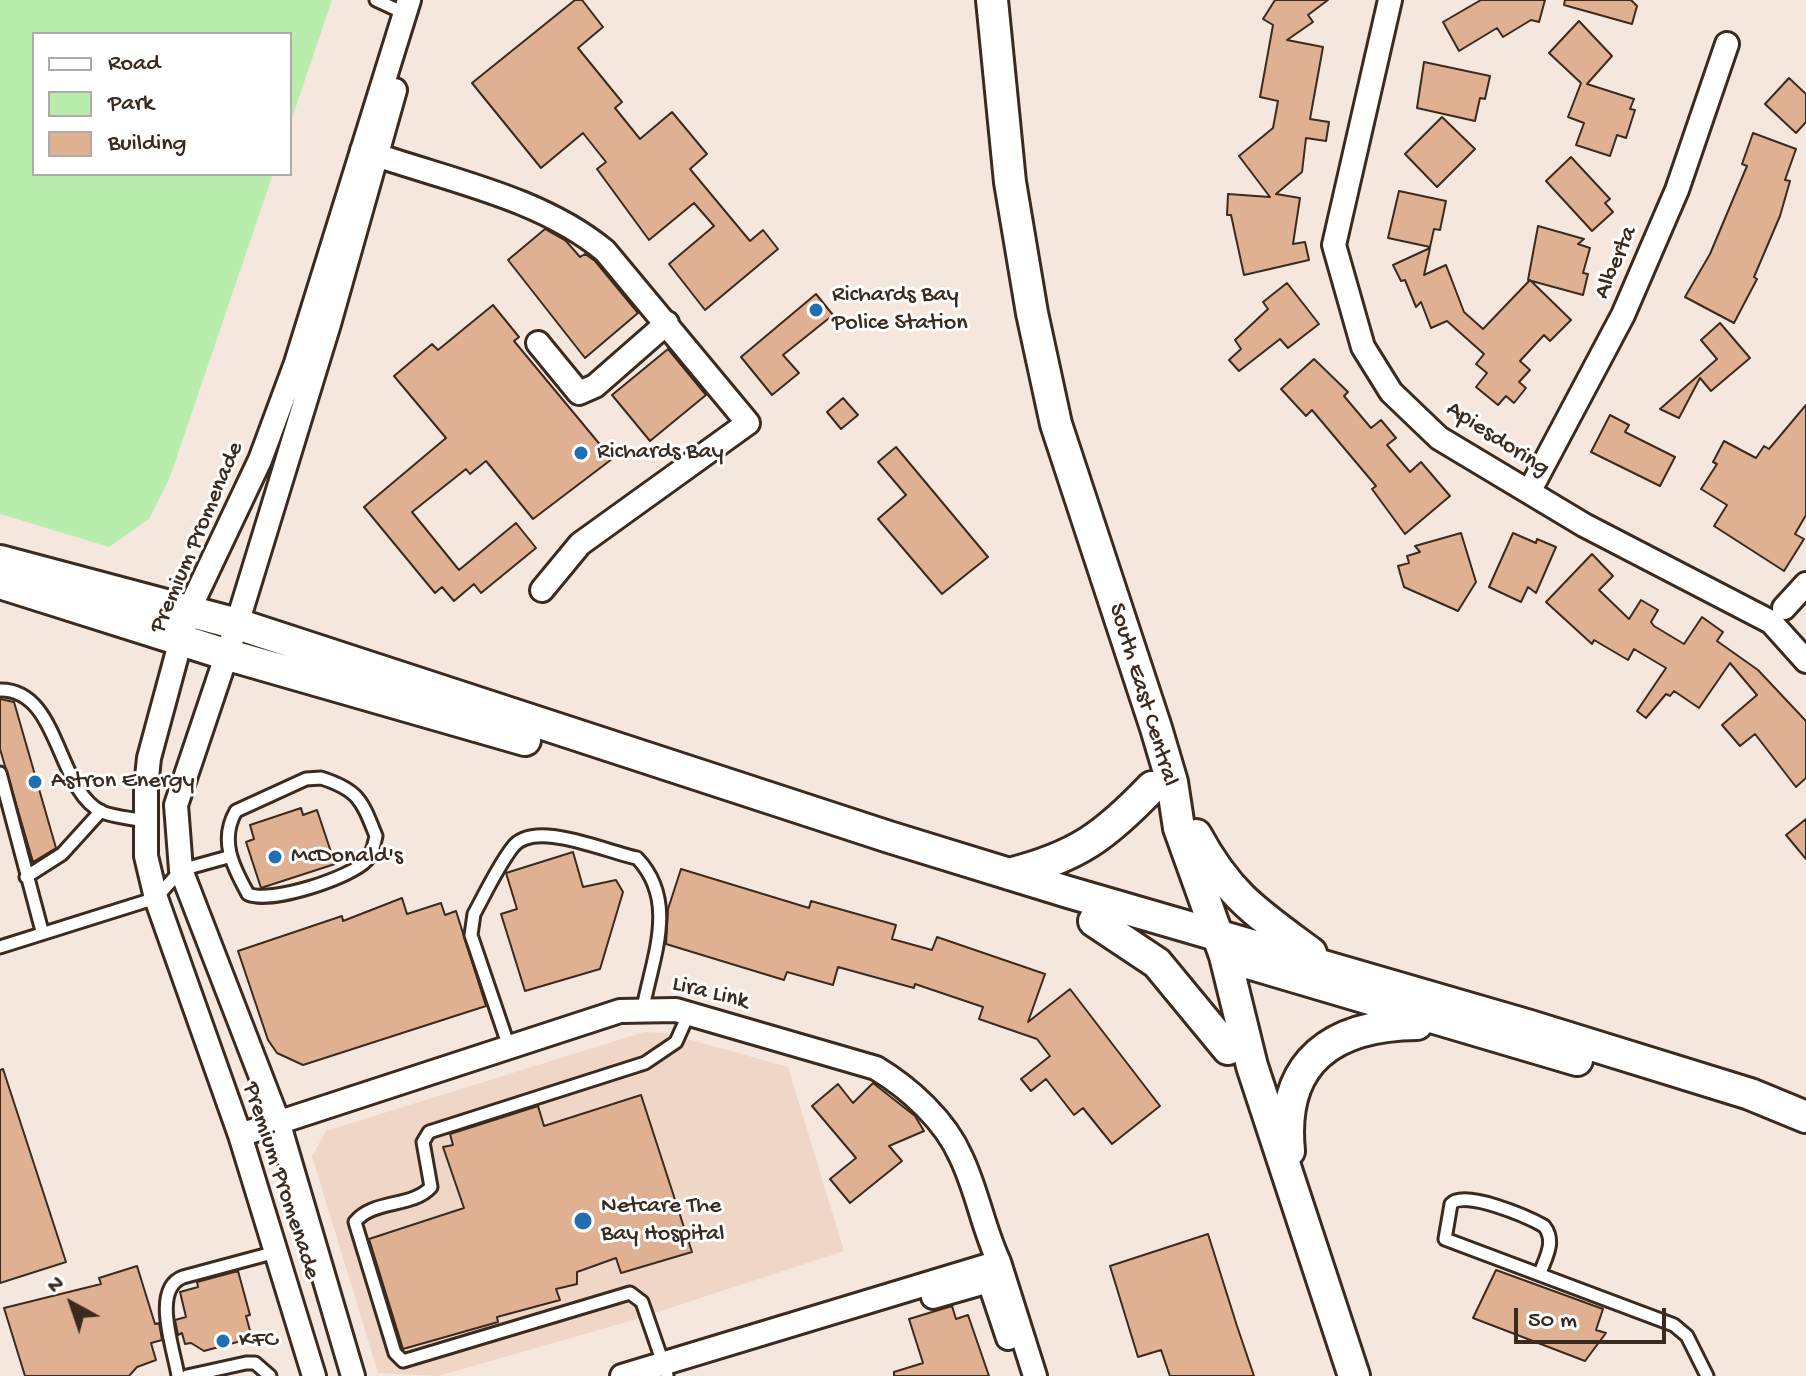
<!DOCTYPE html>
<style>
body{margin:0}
#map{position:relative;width:1806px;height:1376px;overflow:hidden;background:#f6e7de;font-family:"Gochi Hand",sans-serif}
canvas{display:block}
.legend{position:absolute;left:32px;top:32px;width:260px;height:144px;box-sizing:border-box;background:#fff;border:2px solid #b1aaa5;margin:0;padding:10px 14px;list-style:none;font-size:24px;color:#3b2a1e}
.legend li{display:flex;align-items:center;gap:16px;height:40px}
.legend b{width:40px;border:2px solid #b1aaa5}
.north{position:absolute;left:32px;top:1264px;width:80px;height:80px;-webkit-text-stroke:6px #fff;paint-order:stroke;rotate:320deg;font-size:22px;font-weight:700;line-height:32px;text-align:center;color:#3b2a1e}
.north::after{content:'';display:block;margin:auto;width:28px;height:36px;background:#3b2a1e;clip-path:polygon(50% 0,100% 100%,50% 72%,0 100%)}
.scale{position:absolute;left:1514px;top:1308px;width:152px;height:36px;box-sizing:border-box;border:4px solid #3b2a1e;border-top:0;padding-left:10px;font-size:24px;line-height:28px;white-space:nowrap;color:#3b2a1e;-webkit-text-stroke:6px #fff;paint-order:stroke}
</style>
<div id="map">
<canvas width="1806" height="1376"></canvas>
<ul class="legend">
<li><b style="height:10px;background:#fff"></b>Road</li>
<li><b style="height:22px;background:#b8edae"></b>Park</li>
<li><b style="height:22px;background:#e0b092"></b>Building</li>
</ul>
<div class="north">N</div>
<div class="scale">50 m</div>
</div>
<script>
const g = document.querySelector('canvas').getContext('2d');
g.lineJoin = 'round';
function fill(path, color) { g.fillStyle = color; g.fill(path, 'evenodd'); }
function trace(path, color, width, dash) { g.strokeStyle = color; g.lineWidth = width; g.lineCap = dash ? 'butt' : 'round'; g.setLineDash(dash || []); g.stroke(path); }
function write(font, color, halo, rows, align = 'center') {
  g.font = font + ' "Gochi Hand",sans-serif'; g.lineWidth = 6; g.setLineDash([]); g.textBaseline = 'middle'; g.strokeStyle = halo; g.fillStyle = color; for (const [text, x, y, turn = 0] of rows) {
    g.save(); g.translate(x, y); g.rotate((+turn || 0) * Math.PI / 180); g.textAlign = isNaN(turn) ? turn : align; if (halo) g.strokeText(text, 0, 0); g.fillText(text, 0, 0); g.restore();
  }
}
fill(new Path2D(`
 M644,1032l22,1 122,34 56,184 -214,70 -192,55 -60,-3 -66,-217 14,-25z`), '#efd6c7');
fill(new Path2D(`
 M0,0h332l-42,124v-90h-256v140h239l-103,303 -21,42 -40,28 -109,-33z`), '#b8edae');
const building = new Path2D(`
 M575,0h7l21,27 -25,21 44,54 -7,6 25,31 32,-27 35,42 -17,15 60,72 13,-11 15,19 -73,61 -36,-46 45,-38 -20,-23 -45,37 -52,-71 9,-7 -23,-29 -42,35 -69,-85z
 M1275,0h53l-20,15 5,7 -26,18 36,7 -13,72 19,3 -3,19 -20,-3 -4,34 -26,22 24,4 -7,46 12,-2 4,18 -65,15 -13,-60h-4l1,-21 42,3 -31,-41 34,-28 5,-27 -18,-4 13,-72 -10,-6z
 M1481,0h64l-6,22 -8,-2 -28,17 -6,-9 -38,23 -16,-29z
 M1565,0h66l6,6 -5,18 -68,-19z
 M1579,21l33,35 -25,28 47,15 -4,10 5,1 -9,28 -9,-3 -7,21 -34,-11 8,-22 -16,-6 13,-34 -32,-30z
 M1424,62l66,14 -5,23 -5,-1 -5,23 -58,-13z
 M1789,78l17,16v28l-10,11 -31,-29z
 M1442,117l33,32 -38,38 -32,-33z
 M1753,133l43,16 -11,31 5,1 -10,35 -26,61 3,2 -23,44 -49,-26 25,-43 37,-88 -5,-2z
 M1571,157l39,42 -5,4 8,9 -21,19 -46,-50z
 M1399,191l47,10 -6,29 -6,-1 -4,18 -42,-9z
 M1538,226l46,13 -6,5 12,4 -7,25 5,1 -5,21 -55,-15z
 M545,229l21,12 14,16 5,-3 10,7 43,52 -53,45 -77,-98z
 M1430,248l-6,27 22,-10 18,47 19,17 47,-49 41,40 -21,21 -6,-6 -24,26 10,9 -11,12 7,6 -12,15 -8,-7 -8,9 -22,-18 11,-14 -11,-9 8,-10 -37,-33 -16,7 -10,-26 -5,5 -11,-27 -4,1 -8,-16z
 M1287,283l32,41 -31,24 -8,-9 -41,32 -10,-11 12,-11 -6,-9 33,-31 -5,-7z
 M816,294l17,21 -50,40 16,18 -27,22 -31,-38z
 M493,305l26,32 -5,4 98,118 -79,60 -47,-58 -16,13 -4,-5 -54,43 47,58 57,-47 20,25 -55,45 -7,-9 -20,17 -12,-14 -7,6 -71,-86 82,-69 -52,-62 38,-32 6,6z
 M1720,323l30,35 -39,33 -11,-13 -21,40 -19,-9 57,-50 -16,-19z
 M668,349l38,46 -56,46 -38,-46z
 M1314,359l34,33 -4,4 27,32 10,-8 15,18 -9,7 23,27 11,-10 29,34 -45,38 -33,-45 4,-3 -64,-76 -6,6 -25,-27z
 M843,398l15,17 -17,14 -14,-17z
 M1806,405v110l-11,19 9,5 -20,32 -70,-45 13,-21 -26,-16 16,-25 -4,-2 11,-21 32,17 8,-12 5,3z
 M1610,415l19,10 -4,7 50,25 -15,29 -69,-34z
 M896,447l92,110 -46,37 -64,-75 28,-24 -28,-33z
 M1461,533l15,49 -18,29 -54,-24 -6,-21 11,-3 -2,-7 13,-4 -5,-6z
 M1513,533l23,10 1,-4 19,8 -20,46 -8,-6 -7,15 -32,-15z
 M1592,554l21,22 -14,14 30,29 12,-19 17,10 -7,12 3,4 30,18 18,-27 21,15 -6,9 41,29 48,51v57l-10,9 -41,-53 -15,12 -18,-21 35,-30 -27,-32 -31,45 -25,-17 -4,5 -4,-2 -20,24 -9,-7 29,-43 -32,-19 -6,11 -34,-20 -2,4 -46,-42z
 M0,699l14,3 42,146 -23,14 -33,-113z
 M301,808l2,7 14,-5 18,54 -74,24 -15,-46 8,-3 -4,-14z
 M1806,819v40l-20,-24z
 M573,852l10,35 33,-7 7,12 -23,77 -75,22 -24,-77 16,-5 -11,-36z
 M681,869l128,39 2,-7 85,24 -4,14 40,11 5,-13 108,37 -17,48 42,-33 90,117 -48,38 -29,-36 -9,7 -28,-36 -15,12 -10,-12 29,-23 -13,-17 -58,-20 4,-12 -68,-23 -1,4 -76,-21 -5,18 -46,-13 -3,8 -118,-36 2,-35z
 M402,898l5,16 34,-11 4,12 11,-4 30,95 -183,59 -26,-12 -9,-13 -30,-89 104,-35 1,5z
 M3,1069l63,193 -66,21v-213z
 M873,1083l42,33 9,15 -35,15 13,15 -52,42 -20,-24 26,-21 -44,-52 26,-22 15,19z
 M641,1095l51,157 -71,21 -5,-15 -39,14v12l-21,5 4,11 -63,17 1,5 -95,27 -34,-110 95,-31 -21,-61 10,-2 -3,-11 88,-28 6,20z
 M1208,1234l29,92 17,50h-84l-9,-26 -23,7 -28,-91z
 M137,1266l18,58 4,-1 3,17 -11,3 5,17 -19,7 -8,9h-104l-21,-68 97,-24 -2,-6z
 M1496,1270l107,39 -7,21 10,3 -21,28 -112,-43z
 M238,1271l12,44 -4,1 6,22 -48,13 -13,-8 -6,1 -3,-11 -4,2 -3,-15 11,-3 -6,-25 18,-5 -1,-5z
 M952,1306l4,13 12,-4 21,61h-95v-4l29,-9 -14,-44z`);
fill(building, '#e0b092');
trace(building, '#3b2a1e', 2);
const lane = new Path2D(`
 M376,0l28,13
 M0,690c60,-1 56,100 102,122 12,5 29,6 42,9
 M0,773l42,158
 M321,778c38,12 41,23 55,58 -2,8 -3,17 -9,24 -16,18 -97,44 -119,34 -15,-27 -29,-54 -12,-83l70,-32z
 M26,877l36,-23 39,-43
 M0,947l156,-49 25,-28 47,-13
 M509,1047l-38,-112 3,-21c12,-22 23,-46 38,-66 21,-30 94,4 125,10 41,43 16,98 6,150
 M1540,1273c6,-16 16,-32 4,-47 -16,-9 -80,-37 -93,-22l-6,35 229,86 13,11 20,40
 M663,1363l-21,-61 -12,-9 -227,68 -8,-8 -40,-131c18,-23 57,-14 76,-35l-8,-45 6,-10 216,-69 31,-21 13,-29
 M667,1375v1
 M178,1376c-4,-27 -27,-87 5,-99l93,-25
 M187,1376l59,-13h9l15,13`);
const street = new Path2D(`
 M1390,0l-56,245 29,102 28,45 48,46 145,87 187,97 35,39
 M362,150c80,29 177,46 243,101l143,172 -168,121 -38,46
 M538,343l41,50 16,-7 72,-63
 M1529,492l94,-177 54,-125 50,-146
 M1784,608l22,-24
 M240,1135l380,-124 56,-1 200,58c33,20 69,52 85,89 16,33 22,71 38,105
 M933,1297l56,-16 19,57
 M314,1376l-74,-241 -84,-237 -10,-42v-69l3,-29 40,-148 71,-150 36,-97 113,-363
 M353,1376l-75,-255 -97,-251 -5,-65 61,-181 92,-300 66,-234
 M622,1376l377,-114 36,114`);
const secondary = new Path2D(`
 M992,0l18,182 22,131 24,111 100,304 16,54 7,46 46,128 27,110 102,310
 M0,561l237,63 652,213 179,55 462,134 220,68 56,23
 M0,583l225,71 300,86
 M1196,835c33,61 61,78 115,118
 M1009,874c68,-17 96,-38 143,-87
 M1094,921l63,42 71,86
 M1228,957l349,103
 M1289,1151c-9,-91 45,-126 128,-127`);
trace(lane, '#3b2a1e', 17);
trace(street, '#3b2a1e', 28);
trace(secondary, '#3b2a1e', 36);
trace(lane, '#fff', 11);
trace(street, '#fff', 22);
trace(secondary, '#fff', 30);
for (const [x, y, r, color] of [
 [816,310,8,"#1f6fb2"],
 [581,453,8,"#1f6fb2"],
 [35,782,8,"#1f6fb2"],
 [275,857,8,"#1f6fb2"],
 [583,1221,10,"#1f6fb2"],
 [223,1341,8,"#1f6fb2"]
]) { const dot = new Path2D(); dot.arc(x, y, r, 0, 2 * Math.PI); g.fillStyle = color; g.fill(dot); trace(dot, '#fff', 3); }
write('24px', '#3b2a1e', '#fff', [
 ["Alberta",1617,263,-67],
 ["Apiesdoring",1497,440,33],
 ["Premium Promenade",198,538,-67],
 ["South East Central",1142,695,73],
 ["Lira Link",710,994,14],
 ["Premium Promenade",280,1181,72]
]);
write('24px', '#3b2a1e', '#fff', [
 ["Richards Bay",832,296],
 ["Police Station",832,324],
 ["Richards Bay",597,453],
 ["Astron Energy",51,782],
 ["McDonald's",291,857],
 ["Netcare The",601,1207],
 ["Bay Hospital",601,1235],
 ["KFC",239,1341]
], 'left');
</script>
